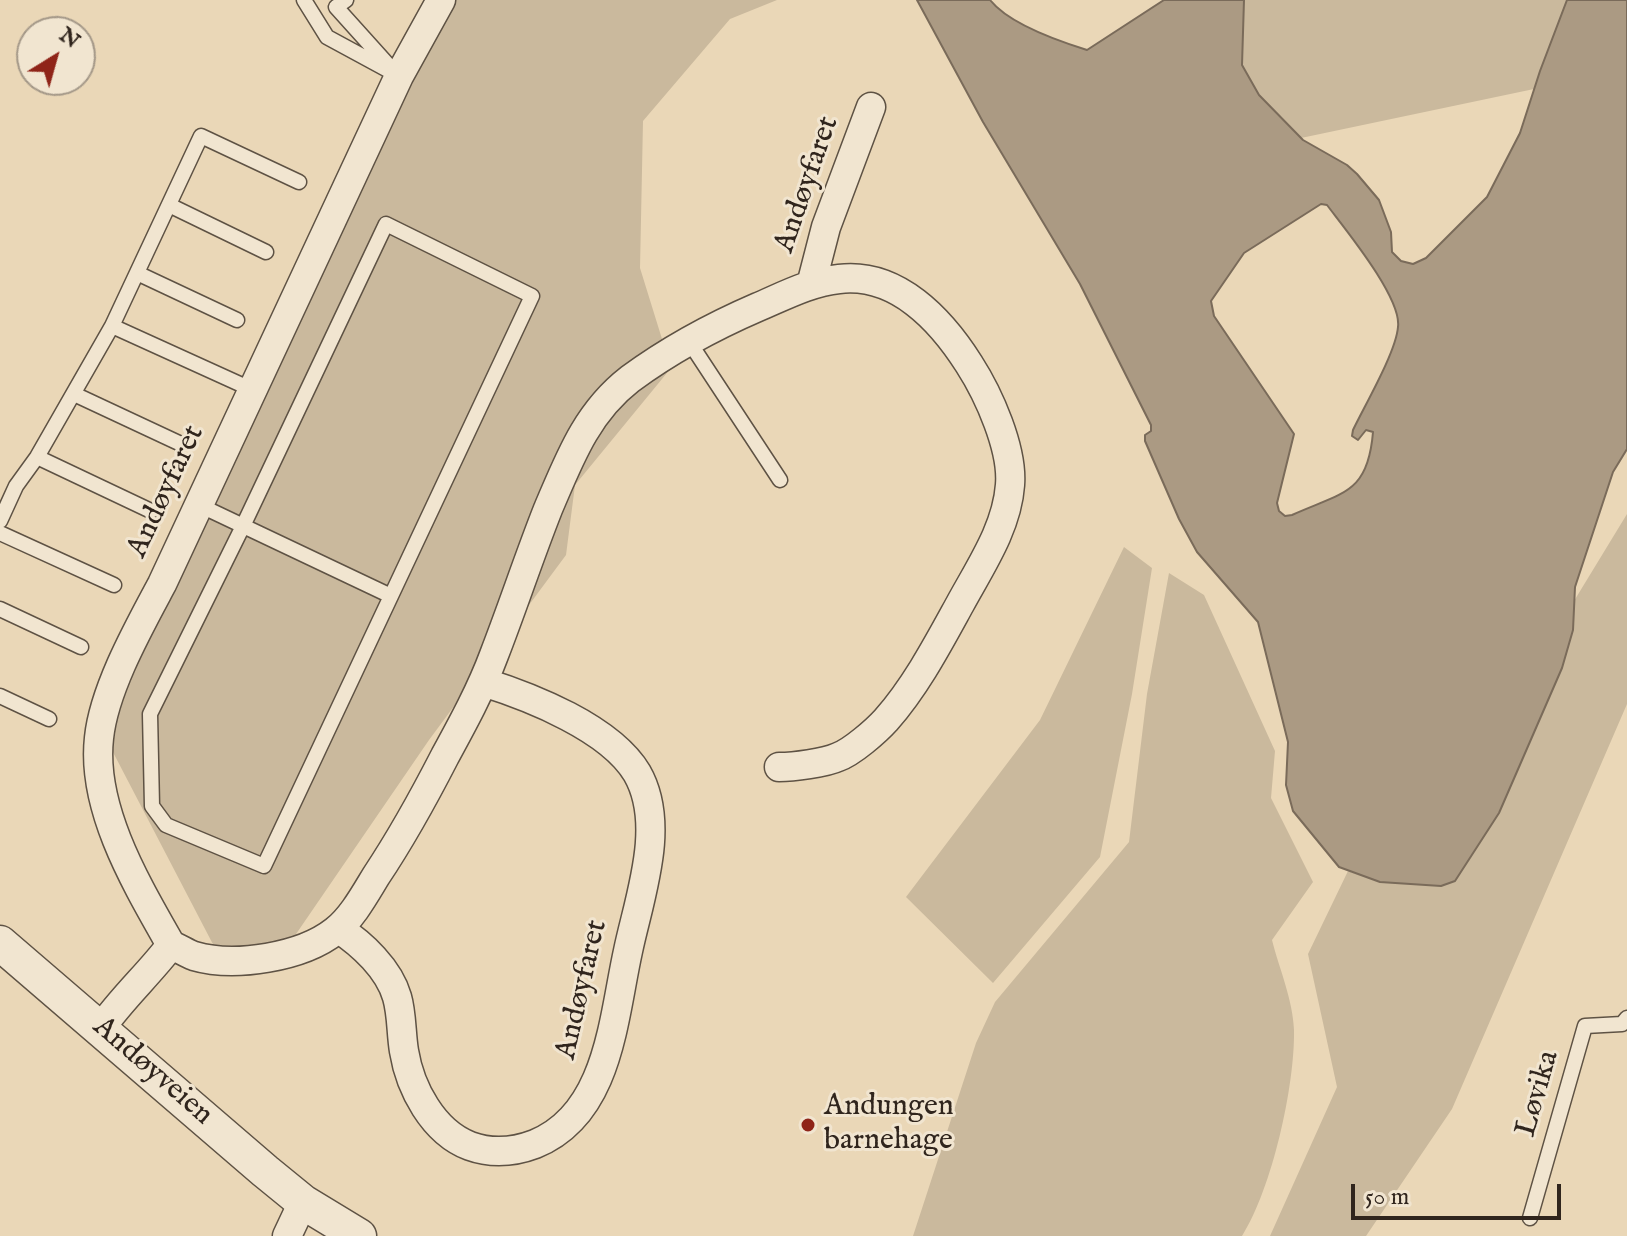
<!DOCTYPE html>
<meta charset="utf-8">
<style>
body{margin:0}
#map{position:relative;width:1627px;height:1236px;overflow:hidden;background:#ead7b7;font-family:"IM FELL English",serif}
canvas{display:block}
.north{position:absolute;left:16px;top:16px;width:80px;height:80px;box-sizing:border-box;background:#f1e5d0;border:2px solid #a49888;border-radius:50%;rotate:37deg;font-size:22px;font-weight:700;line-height:32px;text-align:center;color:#30251d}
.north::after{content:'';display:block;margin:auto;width:28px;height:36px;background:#8f2418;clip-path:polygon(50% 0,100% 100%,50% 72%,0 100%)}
.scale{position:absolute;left:1351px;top:1184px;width:210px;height:36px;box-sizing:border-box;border:4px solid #30251d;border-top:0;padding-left:10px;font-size:24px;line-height:28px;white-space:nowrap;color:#30251d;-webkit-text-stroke:6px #f1e5d0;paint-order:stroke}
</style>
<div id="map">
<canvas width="1627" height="1236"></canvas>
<div class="north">N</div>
<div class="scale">50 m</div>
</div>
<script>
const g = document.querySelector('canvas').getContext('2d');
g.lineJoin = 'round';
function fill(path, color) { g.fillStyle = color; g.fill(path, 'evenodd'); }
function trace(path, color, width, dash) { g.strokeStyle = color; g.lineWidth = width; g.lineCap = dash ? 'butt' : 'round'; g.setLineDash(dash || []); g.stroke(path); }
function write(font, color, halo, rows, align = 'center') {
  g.font = font + ' "IM FELL English",serif'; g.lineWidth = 6; g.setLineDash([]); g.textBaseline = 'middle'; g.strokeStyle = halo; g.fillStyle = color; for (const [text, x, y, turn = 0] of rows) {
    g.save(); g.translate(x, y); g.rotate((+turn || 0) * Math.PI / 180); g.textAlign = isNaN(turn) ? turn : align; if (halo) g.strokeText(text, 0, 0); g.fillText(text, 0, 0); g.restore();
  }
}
fill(new Path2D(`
 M439,0h338l-47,19 -87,102 -3,147 31,100 -96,117 -9,70 -137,185 -135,197 -57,18 -20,-3 -114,-219z
 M1244,0h323l-33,89 -233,49 -42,-43 -17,-30z
 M1627,514v190l-175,405 -86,127h-96l67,-149 -29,-133 40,-83 32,11 61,4 58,-73 63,-145 11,-38 1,-29z
 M1124,547l28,21 -20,126 -32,163 -107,126 -87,-86 134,-177z
 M1169,573l35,22 71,156 -4,47 42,84 -41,58c7,28 21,60 22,90 1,56 -22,159 -52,206h-329l63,-193 19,-41 134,-160 18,-148z`), '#cab99d');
const water = new Path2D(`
 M917,0h73c19,24 68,41 97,50l77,-50h80l-2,65 17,30 44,45 44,25 10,9 22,26 12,32 1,20 9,9 12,3 13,-6 61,-61 33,-64 20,-62 27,-71h60v449l-14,23 -38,115 -2,43 -11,38 -63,145 -44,68 -14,5 -61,-4 -41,-15 -46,-56 -7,-26 2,-43 -30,-120 -61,-70 -18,-33 -34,-78v-6l6,-4v-6l-71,-141 -97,-162zM1321,204l6,1c18,24 75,93 71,122 -2,25 -33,78 -45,103l-1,6 6,4 8,-10 7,2c-5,62 -30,60 -81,83l-7,1 -6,-5 -2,-8 17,-69 -80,-118 -3,-15 33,-48z`);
fill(water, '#ab9a83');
trace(water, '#7a6b5a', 2);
const service = new Path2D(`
 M304,0l23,37 72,39
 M346,0l-10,7 54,60
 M169,205l97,47
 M137,273l100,47
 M112,326l89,-190 98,46
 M690,343l90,137
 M74,394l107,50
 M37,457l114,54
 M199,505l192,91 141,-300 -146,-72 -143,302 -93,188 2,92 14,19 98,41 127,-270
 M0,521l16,-35 21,-29 75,-131 141,64
 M0,533l114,52
 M0,609l81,38
 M0,696l49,23
 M1530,1218l55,-192 37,-2 5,-6`);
const minor = new Path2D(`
 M811,285l15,-58 45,-120
 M339,929c23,15 50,40 58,68 5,17 4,36 7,54 6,37 29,81 66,95 22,8 44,6 65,-2 74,-30 78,-125 93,-193 11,-53 39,-126 9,-178 -27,-45 -106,-76 -154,-91
 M171,945c-34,-60 -80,-136 -72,-207 5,-49 40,-111 63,-154l237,-508 42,-76
 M101,1028c21,-30 48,-54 70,-83 8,3 15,8 23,11 41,12 108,1 141,-25 17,-13 30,-37 41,-55 26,-39 48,-79 69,-120 18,-33 36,-66 49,-101 19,-49 35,-98 54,-146 21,-49 38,-96 82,-130 38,-28 84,-53 128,-72 26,-11 52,-25 81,-28 58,-7 102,41 130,85 20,31 44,85 41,121 -3,43 -30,82 -50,119 -22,40 -44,82 -74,116 -10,11 -34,32 -48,37 -13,6 -45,10 -59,10
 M287,1236l16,-34`);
const tertiary = new Path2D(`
 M0,943l265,228 38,31 56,34`);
trace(service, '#5e5244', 17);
trace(minor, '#5e5244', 31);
trace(tertiary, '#5e5244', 37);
trace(service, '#f1e5d0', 14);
trace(minor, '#f1e5d0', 28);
trace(tertiary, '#f1e5d0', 34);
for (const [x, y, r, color] of [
 [808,1125,8,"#8f2418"]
]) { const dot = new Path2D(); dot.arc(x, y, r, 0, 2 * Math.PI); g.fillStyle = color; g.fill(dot); trace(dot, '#f1e5d0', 3); }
write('30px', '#30251d', '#f1e5d0', [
 ["Andøyfaret",808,185,-71],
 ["Andøyfaret",167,492,-65],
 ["Andøyfaret",583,990,-77],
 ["Andøyveien",152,1072,41],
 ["Løvika",1539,1094,-74]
]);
write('30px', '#30251d', '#f1e5d0', [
 ["Andungen",824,1108],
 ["barnehage",824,1142]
], 'left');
</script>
